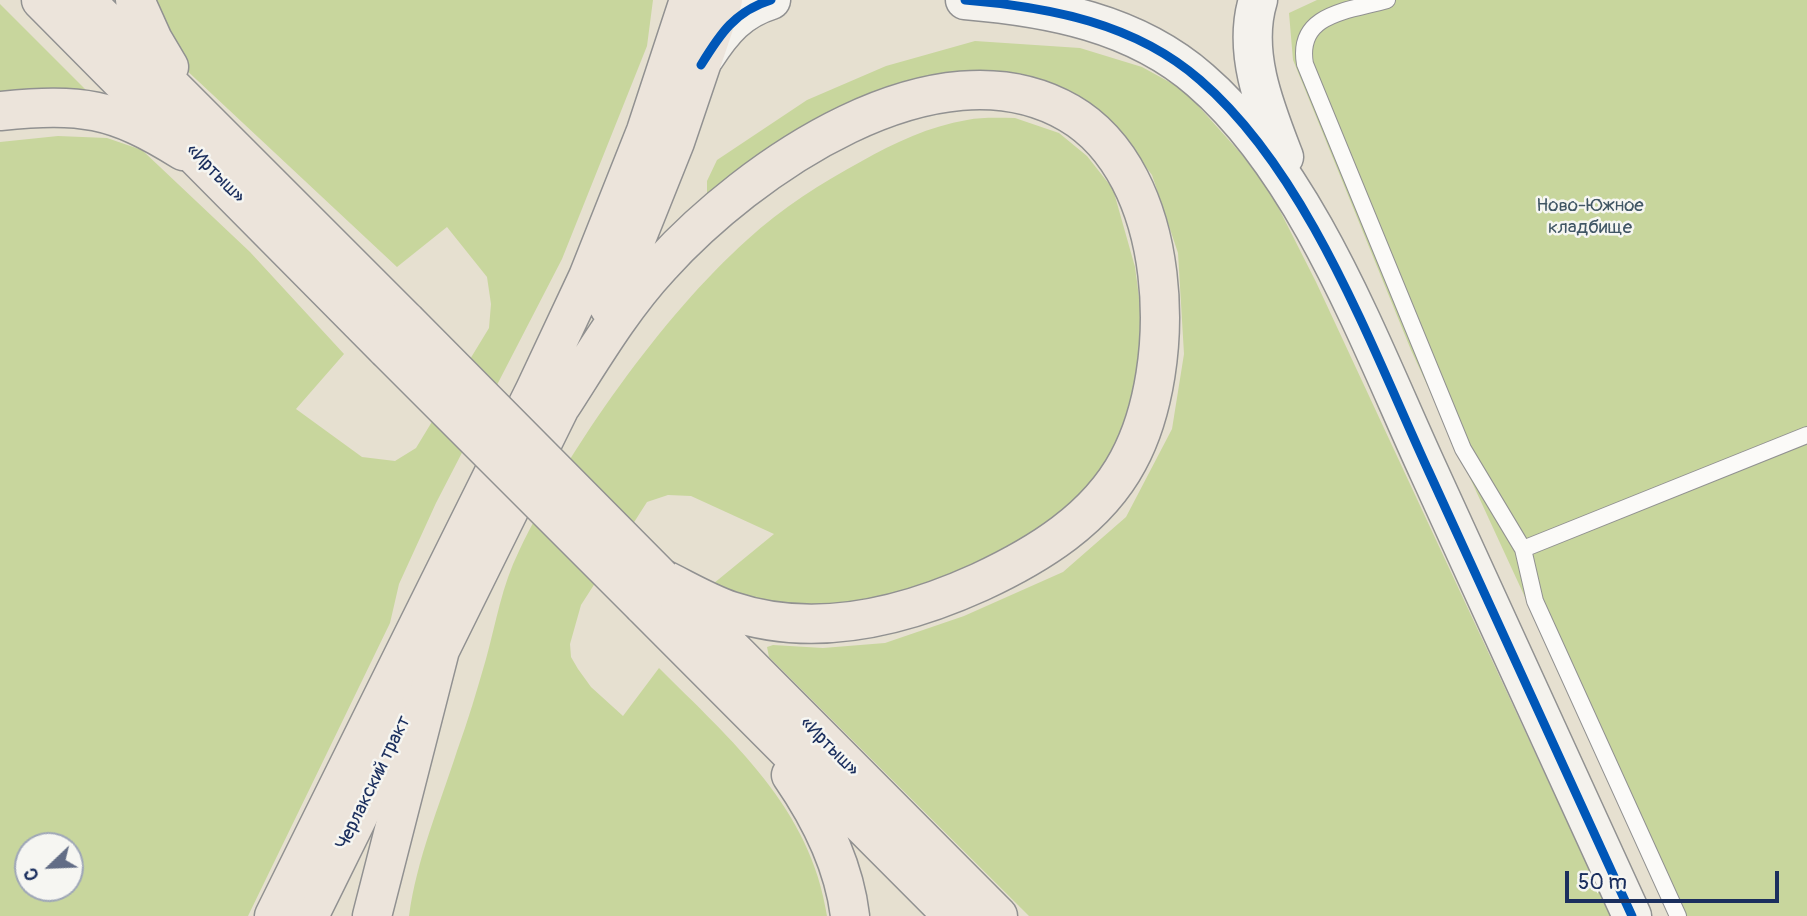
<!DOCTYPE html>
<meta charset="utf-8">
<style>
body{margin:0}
#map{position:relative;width:1807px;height:916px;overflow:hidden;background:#e6e0d0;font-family:Pangolin,sans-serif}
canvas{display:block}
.north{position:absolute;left:14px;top:832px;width:70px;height:70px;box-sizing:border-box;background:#f6f6f2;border:2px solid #9ea6b7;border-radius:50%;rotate:247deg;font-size:19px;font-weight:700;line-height:28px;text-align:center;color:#1b2f5e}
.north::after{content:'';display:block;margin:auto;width:24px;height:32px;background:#626d86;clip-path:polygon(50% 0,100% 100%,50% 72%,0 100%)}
.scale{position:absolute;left:1565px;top:871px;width:214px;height:32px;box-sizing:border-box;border:4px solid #1b2f5e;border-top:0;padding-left:9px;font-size:21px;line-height:24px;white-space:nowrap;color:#1b2f5e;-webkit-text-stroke:5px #f6f6f2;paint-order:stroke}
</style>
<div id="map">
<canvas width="1807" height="916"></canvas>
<div class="north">С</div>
<div class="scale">50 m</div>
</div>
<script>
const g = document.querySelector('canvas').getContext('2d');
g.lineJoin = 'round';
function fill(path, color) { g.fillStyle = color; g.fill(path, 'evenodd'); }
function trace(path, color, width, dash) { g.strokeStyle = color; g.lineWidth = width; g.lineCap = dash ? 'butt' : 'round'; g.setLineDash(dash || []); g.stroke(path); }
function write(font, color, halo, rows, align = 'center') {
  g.font = font + ' Pangolin,sans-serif'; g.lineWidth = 5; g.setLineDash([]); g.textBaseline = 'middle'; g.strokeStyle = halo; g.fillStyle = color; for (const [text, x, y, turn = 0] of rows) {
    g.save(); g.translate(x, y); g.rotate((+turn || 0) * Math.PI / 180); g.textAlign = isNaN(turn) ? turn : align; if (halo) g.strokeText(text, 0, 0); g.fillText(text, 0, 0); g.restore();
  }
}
fill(new Path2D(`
 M150,0h503l-6,46 -85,213 -126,244 -37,81 -9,39 -142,293h-248v-774l58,-6 49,2 35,12 108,102 94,102 -48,55 66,48 33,4 21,-13 73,-120 2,-24 -4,-27 -40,-50 -50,40 -215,-201zM28,846h42v42h-42z
 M1317,0h490v916h-135l-261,-566 -118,-290 -4,-47z
 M0,4l89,89 -89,7z
 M975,41l105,7 62,19 42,23 60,67 28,38 44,87 295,634h-582l-260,-259 -2,-10 6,-2 50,3 62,-5 79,-27 99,-44 63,-55 46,-88 12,-75 -6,-101 -26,-78 -31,-41 -110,-54 -289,114 -15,-1v-12l10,-21 90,-60 79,-34z
 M1015,118l44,15 28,23 26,33 22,78 6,45v49l-21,79 -22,35 -26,30 -35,31 -139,62 -106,12 -84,-22 66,-54 -83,-38 -23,-1 -21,7 -66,103 -11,39 1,13 7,12 13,18 32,29 36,-48c72,72 152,140 168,248h-418c8,-58 30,-109 48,-165 11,-30 20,-61 29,-92 10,-36 16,-74 33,-108 50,-103 143,-235 228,-311 35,-32 74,-57 115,-79 32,-18 68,-35 105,-41 15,-3 32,-2 48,-2z`), '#c8d69d');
const lane = new Path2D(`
 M1387,0c-38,11 -91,13 -82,64l158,385 60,100 12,52 143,315
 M1523,549l284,-114`);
const secondary = new Path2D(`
 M965,0c84,7 170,23 235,80 108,93 170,264 229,392 68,148 135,296 203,444
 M1258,0c-16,52 7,108 26,157
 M705,57c18,-28 34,-47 66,-57`);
const primary = new Path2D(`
 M0,111c81,-8 113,-4 183,40
 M309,916l112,-227`);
const highway = new Path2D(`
 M41,0l346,349
 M85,0l321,321
 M135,0l18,40 16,27
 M609,307l66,-165 48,-142
 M561,406c31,-48 60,-98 99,-140 88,-97 276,-230 409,-153 105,61 111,252 59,348 -31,58 -90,94 -148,121 -77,35 -166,57 -249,29 -24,-8 -47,-22 -70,-33
 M681,598l317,318
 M643,605l310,311
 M791,775c29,42 53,90 59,141
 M274,916l261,-526 53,-113 58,-146 43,-131
 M372,916l68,-266 132,-267`);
trace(lane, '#919191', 18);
trace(secondary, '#919191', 41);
trace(primary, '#919191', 41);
trace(highway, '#919191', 41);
trace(lane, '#fbfaf8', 16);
trace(secondary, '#f4f2ed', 38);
trace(primary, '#ece4db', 38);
trace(highway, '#ece4db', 38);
const highwayBridge = new Path2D(`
 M406,321l255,257
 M387,349l256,256`);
trace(highwayBridge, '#919191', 41, []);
trace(highwayBridge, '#ece4db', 38);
trace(new Path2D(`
 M965,0c84,7 170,23 235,80 108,93 170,264 229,392 68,148 135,296 203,444
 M701,65c19,-31 34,-54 70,-65`), '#0057b8', 9);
write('19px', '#1b2f5e', '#f6f6f2', [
 ["«Иртыш»",215,174,45],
 ["«Иртыш»",829,747,45],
 ["Черлакский тракт",374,783,-64]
]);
write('19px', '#405664', '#f6f6f2', [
 ["Ново-Южное",1590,206],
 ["кладбище",1590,228]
]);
</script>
